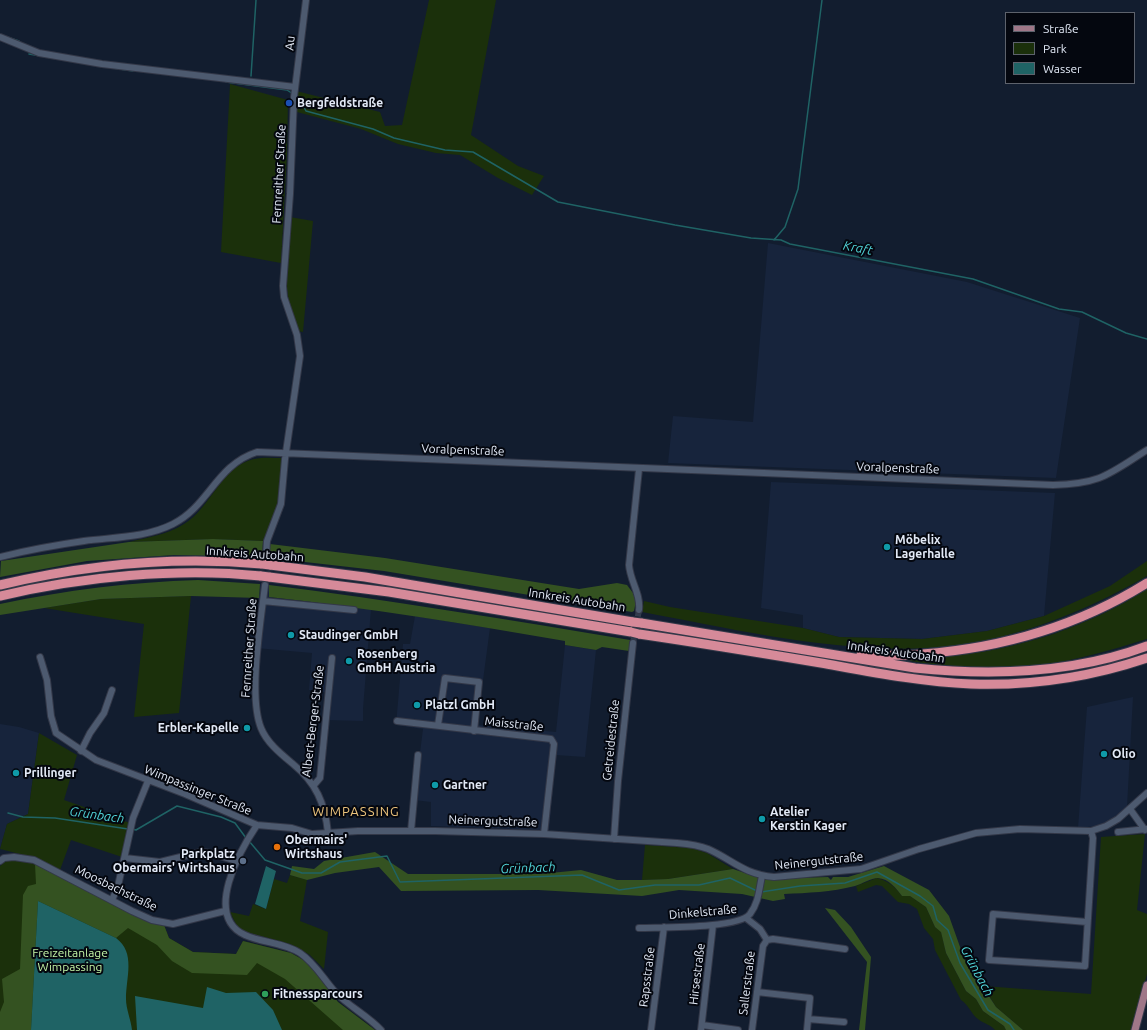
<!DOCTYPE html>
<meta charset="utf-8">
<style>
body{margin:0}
#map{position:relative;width:1147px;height:1030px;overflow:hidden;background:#121d2f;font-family:Ubuntu,sans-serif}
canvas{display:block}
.legend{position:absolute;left:1005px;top:12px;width:130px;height:72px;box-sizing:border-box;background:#04070f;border:1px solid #5d626c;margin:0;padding:5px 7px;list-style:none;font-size:12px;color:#e3eaf7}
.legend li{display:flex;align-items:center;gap:8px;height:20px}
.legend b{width:20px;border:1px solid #5d626c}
</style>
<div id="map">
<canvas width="1147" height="1030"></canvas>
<ul class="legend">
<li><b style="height:5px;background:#9f7788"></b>Straße</li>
<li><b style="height:11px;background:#1b300b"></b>Park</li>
<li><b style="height:11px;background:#1f6365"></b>Wasser</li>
</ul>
</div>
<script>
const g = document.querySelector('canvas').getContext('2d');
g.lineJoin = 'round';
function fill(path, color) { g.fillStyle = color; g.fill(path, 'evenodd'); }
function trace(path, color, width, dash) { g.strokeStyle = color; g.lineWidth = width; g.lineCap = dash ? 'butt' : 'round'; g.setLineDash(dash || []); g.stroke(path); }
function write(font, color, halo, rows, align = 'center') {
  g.font = font + ' Ubuntu,sans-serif'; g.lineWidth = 4; g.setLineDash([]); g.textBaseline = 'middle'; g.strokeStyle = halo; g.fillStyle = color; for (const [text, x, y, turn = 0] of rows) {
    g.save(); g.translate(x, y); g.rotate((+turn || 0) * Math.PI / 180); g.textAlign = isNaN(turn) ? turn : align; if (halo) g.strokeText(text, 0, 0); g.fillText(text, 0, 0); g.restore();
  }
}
fill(new Path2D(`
 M768,243l199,39 113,36 -24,160 -388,-15 5,-47 80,6z
 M771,482l284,11 -11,123 -57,15 -65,8 -83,-2 -36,-9v-13l-42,-7z
 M260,584l9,1v12l102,12 -8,100v12l-37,-1 3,-27 -20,-3 3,-37 -56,-5z
 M415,616l75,12 -13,97 79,7 9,-87 31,5 -11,107 -29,-2 -7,75 -118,-4v-24l-17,-2 9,-71 -27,-4 7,-81h7z
 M1133,697l-6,110 -13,11 -16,8 -20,2 9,-121z
 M0,724l19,3 20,6 -11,81 -21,10 -7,25z`), '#17243c');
fill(new Path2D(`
 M429,0h67l-25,135 47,31 26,10 -12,19 -34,-17 -38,-23 -24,-2 -38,-9 -37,-15 -64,-17 -1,-21 84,21 5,14 17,-1z
 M230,84l58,16 -1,54 -6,109 -60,-11z
 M290,217l23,4 -10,111 -5,-1 -9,-28 -3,-21z
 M282,458l-3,46 -16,37 -50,-2 -84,3c19,-5 38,-7 55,-18 27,-16 37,-58 70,-65 9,-2 19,-1 28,-1z
 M1147,561v15c-68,39 -140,67 -220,72 -92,5 -194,-19 -285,-36l2,-11 26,6 133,21 36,9 83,2 65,-8 57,-15 66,-30z
 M1147,589v50c-35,11 -70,21 -107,26 -42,5 -88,2 -130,-4v-3c16,-1 33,-1 49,-3 64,-7 133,-30 188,-66z
 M191,596l-12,117 -45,4 10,-93 -100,-16 57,-9z
 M39,733l38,22 -13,45 66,23 -5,35 -54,-18 -11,30 -36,-15 -24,-6 7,-25 21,-10z
 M1145,834l-8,76 10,4v60l-15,56h-109l-27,-23 -13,-21 108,8 10,-157z
 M645,845l46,3 16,5 26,16 -65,10 -26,1z
 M19,859l16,5 96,51 33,10 5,13 24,14 43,2 7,-13 48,12 16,9 31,40 37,28h-375v-164l6,-5z
 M290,875l17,5 -7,41 28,11 -4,37 -14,-14 -20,-11 -51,-14 -9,-18 19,4 4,-12 13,5 8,-30 13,4z
 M877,878c11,3 18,8 25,18h8l16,11 9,20 6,4 5,22 20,38 10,8 7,12 21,15 2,4h-11c-5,-6 -11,-6 -17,-11 -7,-5 -9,-14 -17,-19l-26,-50 -2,-11 -9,-11 -7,-19 -8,-5 -11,-2 -16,-16 -6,-1 -18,7 -2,-6z`), '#1b300b');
fill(new Path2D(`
 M213,539l50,2 -1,16 -88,-2 -87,6 -87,16 1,-16 128,-19z
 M270,544l115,14 194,31 38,-6 10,2 6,8 3,8 -2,10 -2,1 -248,-41 -114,-13z
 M198,580l62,4 -1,14 -68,-2 -90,3 -101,16v-11c66,-14 131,-22 198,-24z
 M269,585c121,15 241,35 361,55l-1,11 -27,-4 -6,3 -31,-5v-4c-98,-17 -197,-33 -296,-44z
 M375,852l33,22h132l41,-4 36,10h25l26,-1 65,-10 30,10 65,-2 3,3 2,-3h15l36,-11 45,24 20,26 15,42 32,49 27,23h-17l-2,-4 -21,-15 -7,-12 -10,-8 -20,-38 -5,-21 -6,-5 -9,-20 -16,-11h-8c-6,-8 -13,-17 -24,-18 -7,0 -16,6 -23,8 -24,6 -47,7 -71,8l1,5 -12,2 -31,-7 -63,-4 -37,6 -104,-6 -137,1 -22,-24 -44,6 -28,7 -17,-5 2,-9 22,3 10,-8z
 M35,864l96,50 33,11 5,13 24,14 43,2 7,-13 48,12 16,9 31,40 37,28h-32l-58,-51 -28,-16 -10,12 -55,-2 -20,-12 -15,-16 -29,-17 -12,10 -78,-37 -7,129h-31v-18l4,-10 -2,-23 18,-10 3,-74 5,-9 8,-2z
 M825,908l10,2 16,17 20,30 -6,73h-6l8,-68z`), '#345221');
fill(new Path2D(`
 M266,866l10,5 -10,38 -11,-5z
 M38,901l78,37c20,15 10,39 10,61 0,10 5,21 6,31h-101z
 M207,987l19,6 30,-1 17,18 9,20h-145l-2,-34 68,12z`), '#1f6365');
trace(new Path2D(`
 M7,37l12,4
 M29,54l23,4
 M113,68l20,3
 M251,76l5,-76
 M226,82l61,8 6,4
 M296,97l4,3 6,11 67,18 21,9 51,12 28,2 85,50 117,23 76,13 30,2 9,4 183,35 86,30 23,3 44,21 21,6
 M774,240l11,-13 13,-38 24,-189
 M8,813l15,4 32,1 73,11
 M132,829l4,1 41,-24 44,11 14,6 11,15
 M249,841l16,19 37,13h19l19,-11 47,-6 13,26 182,-7 37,15 36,-5h44l31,-7 27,13
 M761,892l39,-6 45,-3 32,-11 43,24 13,10 4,14 11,10 12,33 28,47 22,14 4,6`), '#1f6365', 1.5);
trace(new Path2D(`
 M633,643l6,-33`), '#313c4d', 6, [6, 3]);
const minor = new Path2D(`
 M0,37l39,16 63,11 193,23
 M639,469l-10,96c1,16 12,29 10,45
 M266,556l1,-15 14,-37 4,-45 15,-103 -3,-21 -13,-38 -1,-11 7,-92 4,-97 12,-97
 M0,557c28,-7 56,-12 84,-16 30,-4 61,-3 89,-17 36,-18 43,-59 84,-72l796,33c48,-1 56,-11 94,-35
 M265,585c-4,35 -17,111 -4,143 6,15 20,26 32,36 23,19 32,39 35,69
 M263,601l91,9
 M40,657l7,23 4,36 5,17 40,27 89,34 72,31 35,3 20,6 46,-3h77l109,3 133,9c11,1 21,2 31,6 25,11 35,25 66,28l87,-8 58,-20 57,-16 44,-4 71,2 15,-5 12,-7 29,-26
 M397,721l154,18 3,5 -10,90
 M438,725l7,-47 34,4 -5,49
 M81,751l9,-18 14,-20 8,-23
 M314,785l6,-7 12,-120
 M1130,809l15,21
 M257,825c-17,25 -54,91 -12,110 17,8 38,7 55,18 15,10 24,27 36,40 14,14 32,23 45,37
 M411,831l7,-76
 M1118,832l29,-3
 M614,839l4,-58 15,-138
 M125,858l35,4 41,-10 9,1 26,8
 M0,861l4,-3 10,-1 20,3 98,51 20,9 21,4 52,-13
 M112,900l6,-14 15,-68 15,-37
 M746,918l14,11 7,11
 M1087,922l-94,-8 -4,46 96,6 8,-128 -2,-7
 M639,928c21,-1 99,1 111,-14 9,-12 9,-25 12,-38
 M757,992l53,6 -3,32
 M808,1019l36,3
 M702,1025l36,5
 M651,1030l13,-103
 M701,1030l12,-105
 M752,1030l11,-84 4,-6 6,-1 72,10`);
const major = new Path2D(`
 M1135,1030l12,-45`);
const highway = new Path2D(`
 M270,565l95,12 268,45
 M269,577l120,15 242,40
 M0,585c84,-20 175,-29 262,-21
 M0,596c81,-19 177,-29 261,-20
 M641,623l274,45c78,8 158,6 232,-22
 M639,634c61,9 122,19 182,29 50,9 100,19 150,21 59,2 120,-7 176,-26
 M861,655c20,0 41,1 61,-1 80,-6 156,-28 225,-71`);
trace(minor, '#333848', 8);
trace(major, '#333848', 9);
trace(highway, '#333848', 11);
trace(minor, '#4d5a6f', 6);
trace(major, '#9f7788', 7);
trace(highway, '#d68a99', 9);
const highwayBridge = new Path2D(`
 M262,564l8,1
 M261,576l8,1
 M633,622l8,1
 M631,632l8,2`);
trace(highwayBridge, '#333848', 11, []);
trace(highwayBridge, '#d68a99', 9);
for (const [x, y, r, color] of [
 [289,103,4,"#1a4fb4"],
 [887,547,4,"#0f9aa8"],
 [291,635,4,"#0f9aa8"],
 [349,661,4,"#0f9aa8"],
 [417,705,4,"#0f9aa8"],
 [247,728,4,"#0f9aa8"],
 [1104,754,4,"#0f9aa8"],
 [16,773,4,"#0f9aa8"],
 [435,785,4,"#0f9aa8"],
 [762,819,4,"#0f9aa8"],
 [277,847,4,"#e8710a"],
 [243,861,4,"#5c6f8a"],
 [265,994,4,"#2e9e5b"]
]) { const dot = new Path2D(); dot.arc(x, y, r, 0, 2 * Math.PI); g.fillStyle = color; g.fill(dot); trace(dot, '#04070f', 1.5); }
write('12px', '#e3eaf7', '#04070f', [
 ["Au",290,43,-84],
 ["Fernreither Straße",279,174,-87],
 ["Voralpenstraße",463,450,2],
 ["Voralpenstraße",898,468,2],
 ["Innkreis Autobahn",255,554,4],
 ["Innkreis Autobahn",577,600,9],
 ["Fernreither Straße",249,648,-86],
 ["Innkreis Autobahn",896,652,8],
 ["Albert-Berger-Straße",313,721,-83],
 ["Maisstraße",514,724,6],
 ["Getreidestraße",611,740,-84],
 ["Wimpassinger Straße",198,790,22],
 ["Neinergutstraße",493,821,2],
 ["Neinergutstraße",819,861,-6],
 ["Moosbachstraße",116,888,26],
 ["Dinkelstraße",703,912,-5],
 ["Hirsestraße",697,974,-83],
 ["Rapsstraße",647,977,-83],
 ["Sallerstraße",747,983,-83]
]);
write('bold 12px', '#e3eaf7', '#04070f', [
 ["Bergfeldstraße",297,103],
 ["Möbelix",895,540],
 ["Lagerhalle",895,554],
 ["Staudinger GmbH",299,635],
 ["Rosenberg",357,654],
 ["GmbH Austria",357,668],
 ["Platzl GmbH",425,705],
 ["Erbler-Kapelle",239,728,"right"],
 ["Olio",1112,754],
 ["Prillinger",24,773],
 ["Gartner",443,785],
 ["Atelier",770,812],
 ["Kerstin Kager",770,826],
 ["Obermairs'",285,840],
 ["Wirtshaus",285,854],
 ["Parkplatz",235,854,"right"],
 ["Obermairs' Wirtshaus",235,868,"right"],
 ["Fitnessparcours",273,994]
], 'left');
write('12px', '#c3f3a6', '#04070f', [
 ["Freizeitanlage",70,953],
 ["Wimpassing",70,967]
]);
write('italic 13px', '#51d4d8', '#04070f', [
 ["Kraft",858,248,11],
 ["Grünbach",97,815,8],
 ["Grünbach",528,868,-2],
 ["Grünbach",977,971,62]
]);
g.letterSpacing = '1px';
write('13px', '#ebc37c', '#04070f', [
 ["WIMPASSING",356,812]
]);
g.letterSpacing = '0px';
</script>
